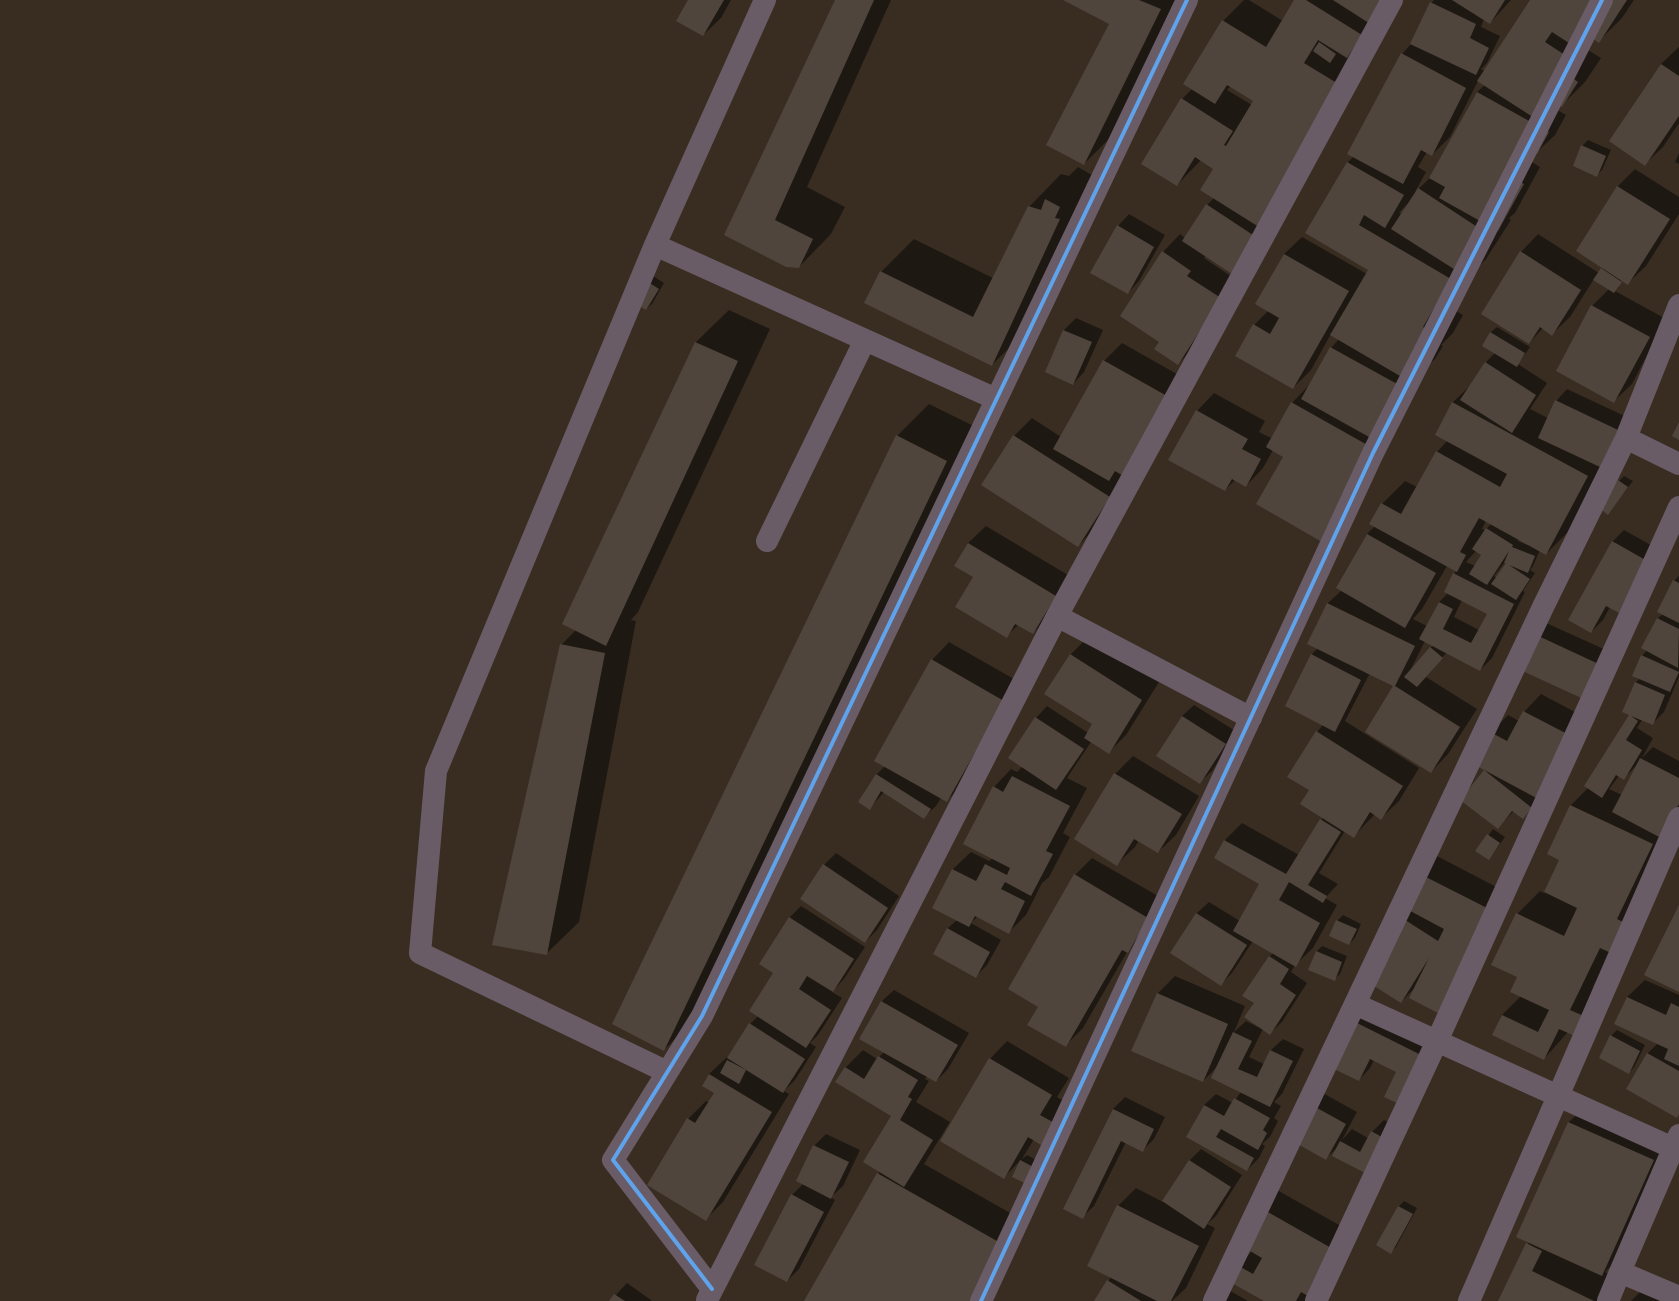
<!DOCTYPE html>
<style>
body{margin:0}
canvas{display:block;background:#392d22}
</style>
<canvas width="1679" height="1301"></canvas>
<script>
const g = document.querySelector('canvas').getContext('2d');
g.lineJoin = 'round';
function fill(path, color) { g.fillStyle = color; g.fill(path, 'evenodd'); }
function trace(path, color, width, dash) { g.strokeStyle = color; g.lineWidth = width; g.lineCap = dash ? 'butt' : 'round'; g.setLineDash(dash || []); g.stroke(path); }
fill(new Path2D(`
 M690,0h41l-10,18 -18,17z
 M836,0h55l-84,187 38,20 -14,27 -32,33 -74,-33z
 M1065,0h116l-65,132 -32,32 26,-141z
 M1244,0h5l34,21 13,-21h99l-152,261 -37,-6 -2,3 34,23 -43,65 -17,18 -18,-23 3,-89 17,-18 5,4 22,-33 7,-7 1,-30 -14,-8 -24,25 5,-86 10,-10 31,-68zM1231,86l23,15 -2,4 -25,-15z
 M1434,0h77l-21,23 -6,-4 -3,8 19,9 -13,27 -6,6 4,2 46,-71h103l-12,18 -23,23 -7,-4 -7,11 16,10 -16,24 -23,23 -11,1 15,9 -11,20 -18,17 -15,4 18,11 -25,46 -6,5 2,2 -25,39 -41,45 18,11 -10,18 -12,12 2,1 -8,13 -13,12 -67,134 -82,-55 -10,18 -17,18 -11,-6 -10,10 -28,-79 17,-18 51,28 -6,11 12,6 21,-35 17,-18 22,-37 8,-9 -8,-5 -20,36 -18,18 -39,-63 14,-14 16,-57 18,-17 65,37 2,-4 -63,-37 42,-71 5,-5 49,-103 9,-10 20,-41zM1478,81l7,4 -8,7 -46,85 -16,15 11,-20 -8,-5 9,-15 5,3 18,-18zM1407,204l-5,10 -3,-1z
 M1679,47v76l-16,24 -18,17 16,-100z
 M1588,140l23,10 -9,20 -5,5 -15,-29z
 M1679,153v11l-4,-2z
 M1078,167l14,8 -6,10 6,2 -68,146 -32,32 -127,-62 16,-31 33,-33 79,39 36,-71 32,-33 8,2z
 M1635,169l44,28v17l-33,52 -18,17 -4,-6 -7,10h2l-4,4 51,28 -34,65 -18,17 -22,-95 17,-17 -15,-10 -24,38 -18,17 -9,-6 -14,15 -8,-91 17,-18 61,39 4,-6 15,-81z
 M1129,214l36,21 -26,46 -11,12 -10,-67z
 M644,270l20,13 -12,21 -6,5z
 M729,310l41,19 -132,283 -7,8 5,1 -57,301 -33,32 15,-309 15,-15 -13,-7 133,-281z
 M1076,318l27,12 -19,42 -11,12 -27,-13 18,-41z
 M1497,327l33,20 -12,17 29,19 -17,26 18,9 8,-17 11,-12 62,29 -60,113 -23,23 -6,-4 -7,16 -3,4 5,3 -12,18 2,1 -33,66 -12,12 -33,-18 -21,25 51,32 -29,45 -17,18 -65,-41 29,-46 -25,-12 -25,48 74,47 -20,33 -18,17 -6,-4 -21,22 -9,-5 -26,42 19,11 -13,14 12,7 -24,43 -18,17 -4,7 16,11 -25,39 -12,11 -7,-4 -14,28 15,7 7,-14 12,-11 21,10 -22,45 -8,8 7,4 -7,12 4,3 -8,16 -8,7 3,2 -6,12 -12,12 -60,-34 17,-31 12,-11 17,9 8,-11 -24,-25 -14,14 -45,-88 17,-17 70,30 -11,26 12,-11 12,6 1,-1 -4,-23 14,-46 4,-4 -20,-12 -21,32 -12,12 -49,-32 26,-40 12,-11 31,19 21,-37 -46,-26 10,-18 17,-17 57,32 24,-38 -12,-27 6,-58 6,-7 -37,-19 26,-52 6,-6 -10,-5 20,-40 13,-12 -4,-3 30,-54 8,-8 -4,-2 11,-20 23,-23 12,6 20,-35 10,-11 -11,-6 17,-33 19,-18 14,-22 9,-9 -12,-8 8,-13zM1486,521l5,3 -6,6 -3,-1zM1519,539l8,5v1l-9,-4zM1476,551l6,4 -7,11 -9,-4zM1505,562l2,1 -10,15 -3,-2zM1447,566l9,5 -11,21 3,1 -9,9 -12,24 -14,-7 9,-10zM1462,600l26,13 -9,17 -25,-13zM1425,641l8,4 -22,26h-1z
 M1122,343l62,35 -68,92 -1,1 12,8 -32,49 -17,18 -64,-110 18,-18 29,19 43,-76z
 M929,404l49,24 -282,590 -32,32 233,-614z
 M1624,476l9,5 -25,32 11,-32z
 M986,526l87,52 -22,38 -18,17 -14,-9 -12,12 -32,-59 -7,-34z
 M1624,530l43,24 -57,53 -7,13 -12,12 21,-90z
 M1679,576v101l-15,35 -12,12 -10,-4 -5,8 16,10 -11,20 11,-11 26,14v52l-86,174 16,7 -41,38 -24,27 -51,-24 9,-20 19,-19 -3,-19 -1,-63 23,-23 4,2 16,-33 -12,-6 23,-49 17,-17 42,-73 -7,-3 13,-30 4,-4 2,-22 5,-6 -5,-2 16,-30 5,-4 11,-33zM1637,765l-15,30 -13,-6 10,-13 4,3z
 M1544,622l73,33 -16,34 -68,-55z
 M1088,637l71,45 -33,53 -18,18 -17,-11 -24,36 20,10 -24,45 7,4 -21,40 -7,6 -16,32 -17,17 -31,-16 -7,7 30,17 -14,25 -12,12 -41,-23 14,-26 9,-8 -24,-13 20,-38 18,-17 18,9 4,-3 1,-71 17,-18 6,3 5,-5 14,-49 11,-12 41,27 6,-9 -24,-69z
 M949,642l72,41 -57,101 -18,17 -5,-3 -5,8 -12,11 -40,-25 -15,17 -10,-7 18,-28 8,-8 47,-106z
 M1541,694l51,27 -57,85 -12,12 -9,-7 -17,17 -35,-28 23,-30 5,-37 18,-18 11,6 5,-9z
 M1194,705l43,27 -25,39 -12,11 -18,-66z
 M1133,756l66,40 -23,39 -18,17 -19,-12 -4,7 -18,17 -2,-90z
 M1493,829l12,8 -16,22 -12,-8z
 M836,853l63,43 -22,34 -12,12 -41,-77z
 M1437,856l71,37 -107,109 1,-96z
 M1092,858l73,42 -20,34 -18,18 -44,76 -18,18 -25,-40 35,-131z
 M801,906l64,41 -21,32 -12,13 10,6 -24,37 -8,8 6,4 -21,33 -11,11 5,3 -66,108 -18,18 -17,-101 18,-18 3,2 6,-10 -12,-8 6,-11 18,-17h1l22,-33 8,-8 17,-43 -15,-10 30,-46z
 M1343,915l18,9 -6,14 -6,6 -12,-23z
 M1322,946l25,10 -7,18 -6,6 -17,-29z
 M1645,980l34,15v119l-51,-26 20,-35 10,-10 -31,-46z
 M894,990l75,43 -21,36 -12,12 -9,-5 -2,3 4,2 -13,21 34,20 -26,42 102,58 -45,79h-176l75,-130 13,-56 -48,-47 18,-18 14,9 7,-7 -23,-13 21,-38z
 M1368,1011l74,37 -44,24 -24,-12 -4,8 -11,12 -3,-57z
 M1617,1030l28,15 -11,22 -5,6 -18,-37z
 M1007,1041l62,37 -12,19 19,11 -42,31 -12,20 5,-4 17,9 -8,15 -15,-19 -18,18 -13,-119z
 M1321,1092l36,20 -15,28 10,-11 16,9 4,-6 12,-12 16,9 -18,34 -45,-15 -11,10 -36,-20z
 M1125,1097l40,20 -11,22 -11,11 -17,-8 -32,64 -12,11 31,-108z
 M1587,1105l84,38 -51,114 -15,15 14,7 -10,22h-110l30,-59 -11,-5 51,-115z
 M826,1134l34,16 -17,36 -12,11 4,3 -36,69 -12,12 5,-86 11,-11 11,-38z
 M1201,1149l41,26 -26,41 -9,8 8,4 -29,60 -14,13h-77l16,-24 7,-71 18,-18 27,14 26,-41z
 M1277,1190l80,45 -35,66h-56l-28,-35 14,-15z
 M1404,1201l13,7 -21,39 -5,5 7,-45z
 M627,1283l24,17v1h-41z
 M1225,1288l23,13h-36z
 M1643,1289l24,12h-36z`), '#0007');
fill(new Path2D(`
 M688,0h36l-21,36 -27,-15z
 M835,0h39l-99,220 38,19 -14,29 -13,-1 -62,-32z
 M1063,0h76l22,9 -77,156 -38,-20 63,-121z
 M1294,0h12l56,35 -15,23 -29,-18 -14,23 41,25 -86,139 -59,-37 13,-21 -18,-12 -18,29 -36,-22 40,-66 52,33 -9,14 2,1 27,-45 -26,-16 -12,19 -32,-20 39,-64 44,27z
 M1333,0h59l-17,27z
 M1452,0h53l-15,24z
 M1530,0h97l-28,43 -20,-14 -10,14 -17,-11 -7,10 26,17 -8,12 15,11 -16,25 -10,-7 -13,21 -62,-40z
 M1430,2l46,22 -6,14 19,10 -13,27 -66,-31z
 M1319,42l17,12 -6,9 -17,-12z
 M1401,53l65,35 -34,68 -11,-6 -18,34 -56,-30z
 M1661,64l18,12v40l-34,50 -36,-25z
 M1477,92l72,40 -12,22 -16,-9 -16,29 19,10 -26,47 -59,-33 6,-11 -16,-9z
 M1581,145l25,11 -9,21 -24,-11z
 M1347,162l57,33 -19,33 -21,-13 -5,10 92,54 -28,48 18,11 -29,45 -82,-48 38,-65 -63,-37z
 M1617,186l53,33 -42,66 -52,-34z
 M1418,188l76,50 -26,40 -77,-49z
 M1045,199l15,8 -5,11 5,1 -68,147 -128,-63 16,-32 93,46 55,-111 13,4z
 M1206,204l50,33 -24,37 -50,-33z
 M1117,225l37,22 -26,47 -38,-21z
 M1162,251l29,20 -4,5 34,22 -43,67 -24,-16 5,-7 -39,-26z
 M1520,251l61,39 -29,46 -12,-9 -11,17 -48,-30z
 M1284,254l65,37 -56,98 -58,-33 18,-32 17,10 9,-16 -24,-14z
 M1601,268l21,14 -8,11 -21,-13z
 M637,275l22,14 -13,21 -22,-13z
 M1591,305l59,32 -36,66 -58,-32z
 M1063,330l29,12 -19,43 -28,-13z
 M1490,332l35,21 -8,14 -35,-21z
 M695,342l43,19 -132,285 -44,-22z
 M1330,347l78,43 -30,52 -77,-43z
 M1103,360l64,36 -38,82 -14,-7 -6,10 -56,-32z
 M1485,362l51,33 -24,38 -52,-33z
 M1555,400l63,30 -18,37 -62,-29z
 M1291,402l87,49 -56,91 -66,-38 27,-47 -17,-10z
 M1452,402l136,74 -42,79 -67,-37 -19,34 6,3 -9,17 -88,-48 12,-21 20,11 35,-63 64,36 7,-13 -72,-39z
 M1196,410l52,29 -6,10 19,10 -15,28 -14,-8 -7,12 -57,-31z
 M1679,422v18l-7,-4z
 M896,435l51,26 -283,590 -52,-27z
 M1013,435l97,62 -32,50 -97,-62z
 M1618,480l10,7 -20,28 -9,-7z
 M1486,528l27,17 -1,2 23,9 -7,17 -19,-8 21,14 -14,21 -25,-16 15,-21h-2l5,-12 -22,34 -18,-11 12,-19 -9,-6z
 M1367,534l69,39 -31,55 -69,-40z
 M1612,541l44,25 -29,51 -21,-11 -15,27 -23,-13z
 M968,543l88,53 -23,38 -18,-10 -8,14 -52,-31 18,-30 -19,-11z
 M1453,573l61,31 -34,67 -61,-32 20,-37 14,7 -10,20 28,14 16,-29 -43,-22z
 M1673,580l6,3v40l-22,-11z
 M1327,603l88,43 -20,40 65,41 -29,46 -66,-41 28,-46 -86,-42z
 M1657,618l22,11 -1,39 -37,-20z
 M1532,633l73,34 -15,35 -74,-34z
 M560,644l45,9 -58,302 -55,-10z
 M1430,647l13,11 -26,29 -13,-10z
 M1070,654l72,46 -33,54 -25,-16 8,-14 -48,-30z
 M1311,654l50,26 -26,52 -50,-26z
 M1641,655l38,17 -9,20 -38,-16z
 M931,659l73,42 -57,101 -73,-41z
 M1635,682l30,13 -12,30 -22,-9 7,5 -12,19 16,10 -18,30 -8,-5 -14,23 -18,-12 45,-71 -7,-3z
 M1523,711l52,27 -33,63 -69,-37 17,-32 17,9z
 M1182,716l44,28 -26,40 -44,-28z
 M1035,717l49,32 -28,41 -48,-32z
 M1316,731l87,55 -22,34 -11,-8 -16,26 -54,-34 9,-14 -22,-13z
 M1640,758l39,20v26l-18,34 -49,-26z
 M1484,770l48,38 -9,11 -11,-8 -14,18 -38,-29z
 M1114,773l68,41 -24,39 -24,-14 -17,27 -43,-27z
 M876,774l55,35 -7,10 -43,-28 -11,19 -12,-8z
 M1012,776l58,30 -24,45 7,3 -22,42 -26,-14 -4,7 24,12 -16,33 -34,-18 -6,11 -37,-19 20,-39 24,12 9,-17 22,11 3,-7 -47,-24 30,-58 10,6z
 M1570,805l83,39 -36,75 8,4 -14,30 -11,-5 -30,62 16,7 -9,20 -18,-8 -15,31 -52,-25 10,-20 36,17 11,-22 -39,-18 7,-15 -26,-12 25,-52 48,23 13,-28 -33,-16 15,-32 -12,-6z
 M1320,819l21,13 -33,53 19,11 -4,7 -34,-21 -10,18 41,23 -24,44 -63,-36 26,-47 -45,-26 10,-18 62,34z
 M1487,834l13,9 -11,17 -14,-9z
 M823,864l65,44 -23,35 -65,-44z
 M1418,873l73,37 -53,103 -29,-15 20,-40 -28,45 -38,-24 39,-61 36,23 6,-12 -43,-23z
 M1074,874l74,44 -20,35 -6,-3 -56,97 -39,-22 11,-18 -30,-18z
 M1679,905v87l-35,-17z
 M1196,913l51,32 -26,41 -51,-33z
 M789,917l65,42 -21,33 -26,-16 -8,13 32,21 -25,38 -57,-37 24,-38 -14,-9z
 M1336,920l21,9 -8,16 -20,-9z
 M947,928l43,24 -14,26 -43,-24z
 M1316,951l26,11 -7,19 -27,-11z
 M1269,956l20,13 -9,15 16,11 -26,40 -26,-18 10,-14 -12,-7z
 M1157,993l71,31 -25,58 -72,-31z
 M1627,997l39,18 5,-12 8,4v59l-15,-7 4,-10 -54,-25z
 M881,1001l77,44 -22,37 -77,-43z
 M1355,1022l76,38 -24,48 -23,-11 12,-25 -26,-13 -11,22 -27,-13z
 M749,1023l56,36 -22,34 -56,-35z
 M1233,1032l19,9 -14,28 19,8 13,-27 23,11 -23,46 -59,-29z
 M1610,1035l30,16 -11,23 -30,-16z
 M1647,1053l32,18v43l-2,4 -51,-29z
 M878,1056l40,24 -10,17 4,2 -12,21 33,20 -29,47 -41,-25 28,-46 -56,-34 10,-15 19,12z
 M989,1058l63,37 -12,20 20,11 -14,22 -18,-11 -24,42 -64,-38z
 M727,1060l19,10 -7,14 -19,-11z
 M709,1074l63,38 -66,109 -59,-36 40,-67 8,5 19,-30 -12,-7z
 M1234,1098l36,20 -7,12 4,3 -9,17 -37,-21 -5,8 38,21 -7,13 -61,-34 18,-32 20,11z
 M1308,1103l38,21 -20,36 -37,-21z
 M1113,1109l41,20 -11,23 -22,-11 -38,78 -20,-10z
 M1568,1122l86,38 -52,116 -86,-39z
 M1371,1131l18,10 -18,35 -39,-20 8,-15 20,11z
 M813,1145l36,17 -18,37 -35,-18z
 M1020,1160l19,10 -8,16 -19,-9z
 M1189,1160l42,27 -27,42 -42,-28z
 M877,1173l127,72 -32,56h-168z
 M791,1194l33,18 -37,70 -33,-17z
 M1117,1205l82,41 -28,55h-14l-70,-35z
 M1398,1206l15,8 -22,40 -15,-9z
 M1259,1207l81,46 -27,46 -12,-7 -5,9h-32l-36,-20 9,-16 16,9 9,-16 -24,-14z
 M1526,1243l16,8 -10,20 62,30h-96z
 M1107,1280l34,21h-47z
 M614,1294l11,7h-16z`), '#4f453c');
trace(new Path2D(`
 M655,245l341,154
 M1626,438l53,26
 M767,541l98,-201
 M1251,718l-194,-102 335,-616
 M667,1072l-247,-119 16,-182 219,-526 110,-245
 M1679,1135l-59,137 59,25
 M1673,1148l-318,-144 189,-399 82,-167 53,-133
 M712,1289l-99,-129 89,-144 485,-1016
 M707,1300l350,-684
 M981,1301l392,-848 229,-453
 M1214,1301l141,-297
 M1316,1301l121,-260 242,-534
 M1469,1301l210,-483
 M1608,1301l12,-29`), '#695c66', 22);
trace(new Path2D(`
 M712,1289l-99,-129 89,-144 485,-1016
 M981,1301l392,-848 229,-453`), '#60a3ed', 4);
</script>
